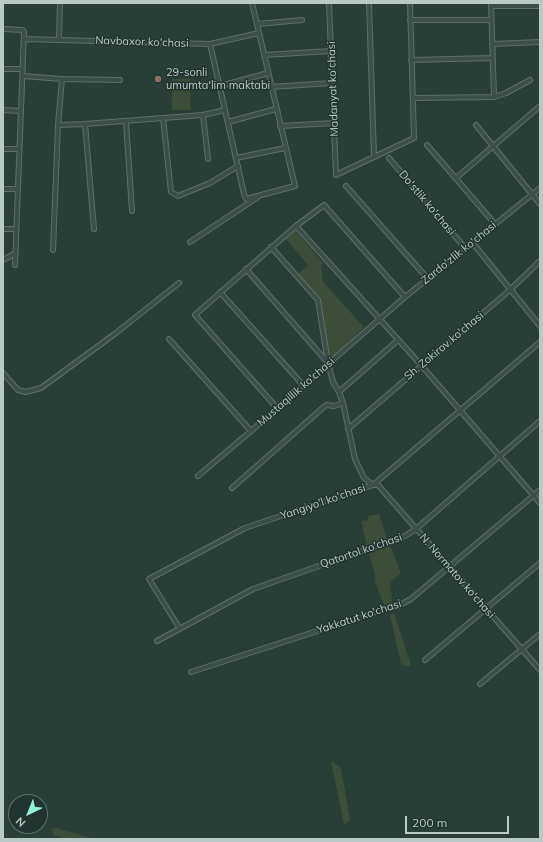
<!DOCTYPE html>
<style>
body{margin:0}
#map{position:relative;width:543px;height:842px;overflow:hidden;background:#283f38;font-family:Mulish,sans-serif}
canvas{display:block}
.frame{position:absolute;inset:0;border:4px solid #b8cac5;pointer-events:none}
.north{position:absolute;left:8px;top:794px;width:40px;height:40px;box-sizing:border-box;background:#20352f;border:1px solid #5d716b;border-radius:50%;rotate:223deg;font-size:11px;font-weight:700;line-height:16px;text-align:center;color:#b8cac5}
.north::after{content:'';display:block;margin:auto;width:14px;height:18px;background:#95f1d9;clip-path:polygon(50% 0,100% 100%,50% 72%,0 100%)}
.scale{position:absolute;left:405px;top:816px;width:104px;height:18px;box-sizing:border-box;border:2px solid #b8cac5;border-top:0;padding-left:5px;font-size:12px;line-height:14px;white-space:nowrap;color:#b8cac5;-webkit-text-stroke:3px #20352f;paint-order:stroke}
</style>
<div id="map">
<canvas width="543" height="842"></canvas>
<div class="frame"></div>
<div class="north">N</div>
<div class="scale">200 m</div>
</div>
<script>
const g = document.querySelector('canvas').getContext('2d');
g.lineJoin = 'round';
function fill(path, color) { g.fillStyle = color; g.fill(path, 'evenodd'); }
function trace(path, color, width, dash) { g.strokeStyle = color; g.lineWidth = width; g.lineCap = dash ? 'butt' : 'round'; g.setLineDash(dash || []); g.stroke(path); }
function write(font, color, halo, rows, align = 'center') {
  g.font = font + ' Mulish,sans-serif'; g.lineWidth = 3; g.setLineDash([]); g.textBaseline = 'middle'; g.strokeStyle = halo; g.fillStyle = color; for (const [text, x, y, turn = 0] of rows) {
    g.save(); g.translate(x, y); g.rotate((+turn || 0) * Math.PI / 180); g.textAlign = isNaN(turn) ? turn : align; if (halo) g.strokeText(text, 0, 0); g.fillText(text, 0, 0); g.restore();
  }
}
fill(new Path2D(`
 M172,79h18l1,31h-19z
 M295,230l28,33 -2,2 2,17 41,45 -35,34 -10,-62 -21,-25 10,-9 -22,-26z
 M379,514l8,25 -20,7 -6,-25 7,-1v-4z
 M390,546l11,27 -11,9 3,24 -8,1 -11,-27 2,-1 -7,-26z
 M394,613l17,52 -3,2 -7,-3 -11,-49z
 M331,761l10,7 9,52 -6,4z
 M56,828l38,11h-26l-15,-4 -1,-6z`), '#3a4e3a');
const street = new Path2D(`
 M60,3l-1,37 151,4 49,-11
 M329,3l7,172 78,-37 -4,-135
 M369,3l5,154
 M491,3l3,94
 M491,6h49
 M410,20h81
 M257,24l45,-4
 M3,29l20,1 1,2 -9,233
 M24,39l35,1
 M210,44l34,150 2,5 49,-13 -43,-183
 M492,44l48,-2
 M264,55l67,-4
 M411,60l81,-2
 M3,69h20
 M23,76l39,3 -4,46 -5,125
 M62,79l58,1
 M220,86l48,-13
 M270,87l62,-4
 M413,98l81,-1 12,-4 24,-13
 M3,110l17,1
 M203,115l22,-5
 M126,122l6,89
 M228,122l48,-13
 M85,124l78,-6
 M58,125l27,-1 9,105
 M476,125l64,79
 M280,126l54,-3
 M427,145l68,79
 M3,149h16
 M236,158l49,-10
 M389,158l76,90
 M208,159l-5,-44 -40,3 8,74 7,4 32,-13 28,-17
 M456,178l84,-72
 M346,186l82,93
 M3,189h15
 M296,226l125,139 119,138
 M3,229h13
 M190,242l68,-45
 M472,242l68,84
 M271,247l47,53 10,63 5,19 6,10 4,11 12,56 9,19 9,7h5l162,185
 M3,260l13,-7
 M246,269l82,94
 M220,292l83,93
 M169,339l82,92 154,-134 135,-109
 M3,373l15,17 8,2 15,-4 75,-55 63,-50
 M339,392l59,-52
 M277,408l-82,-93 101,-89 28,-21 81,92
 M348,429l163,-140 29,-28
 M198,476l53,-45
 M232,488l94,-83 8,1 9,-3
 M180,629l-31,-50 96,-51 128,-43 167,-143
 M157,641l96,-52 152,-53 11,-7 124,-108
 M425,660l115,-97
 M191,672l188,-61 19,-5 13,-7 129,-109
 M480,684l60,-50`);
trace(street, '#5c6f6a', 6);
trace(street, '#3b4f49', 4);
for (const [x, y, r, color] of [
 [158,79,4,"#8d6e63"]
]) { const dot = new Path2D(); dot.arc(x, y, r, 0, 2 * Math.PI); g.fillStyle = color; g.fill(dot); trace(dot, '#20352f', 1.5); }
write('11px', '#b8cac5', '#20352f', [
 ["Navbaxor ko'chasi",142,42,2],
 ["Madanyat ko'chasi",333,89,-92],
 ["Do'stlik ko'chasi",427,203,50],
 ["Zardo'zlik ko'chasi",459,253,-39],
 ["Sh. Zokirov ko'chasi",444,346,-40],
 ["Mustaqillik ko'chasi",296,392,-41],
 ["Yangiyo'l ko'chasi",323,502,-19],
 ["Qatortol ko'chasi",361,551,-19],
 ["N. Normatov ko'chasi",457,576,49],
 ["Yakkatut ko'chasi",359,617,-18]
]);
write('11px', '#b8cac5', '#20352f', [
 ["29-sonli",166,73],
 ["umumta'lim maktabi",166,86]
], 'left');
</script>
